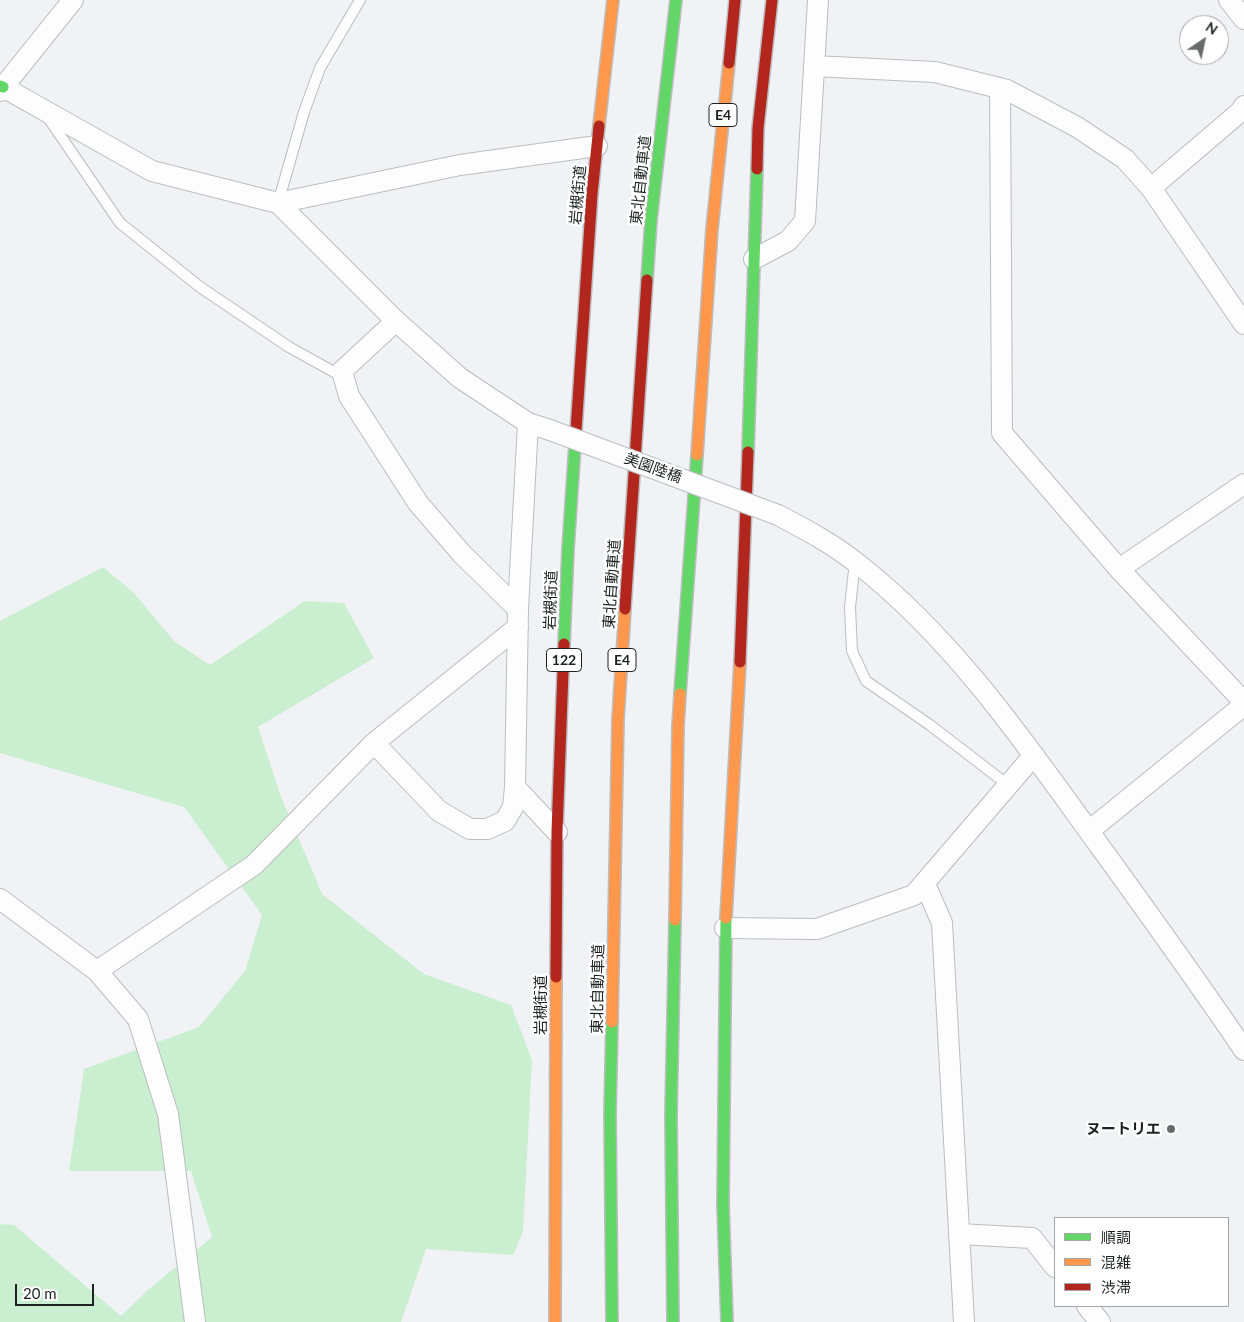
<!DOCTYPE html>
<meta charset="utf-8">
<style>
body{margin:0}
#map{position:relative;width:1244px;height:1322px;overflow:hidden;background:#f1f2f5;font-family:Lato,"Noto Sans JP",sans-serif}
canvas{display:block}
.legend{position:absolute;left:1054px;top:1217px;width:175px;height:90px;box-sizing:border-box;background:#fff;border:1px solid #a5a6a7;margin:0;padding:6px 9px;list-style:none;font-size:15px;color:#1f2022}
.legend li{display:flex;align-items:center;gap:10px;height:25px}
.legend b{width:25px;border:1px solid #a5a6a7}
.north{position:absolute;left:1179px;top:15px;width:50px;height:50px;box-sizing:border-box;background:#fff;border:1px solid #a5a6a7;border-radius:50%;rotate:34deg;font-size:14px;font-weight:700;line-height:20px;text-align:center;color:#1f2022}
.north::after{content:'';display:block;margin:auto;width:18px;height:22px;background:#686a6c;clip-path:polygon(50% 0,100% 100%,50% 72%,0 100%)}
.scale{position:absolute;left:15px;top:1284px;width:79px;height:22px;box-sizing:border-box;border:2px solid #1f2022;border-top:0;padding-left:6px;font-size:15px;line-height:18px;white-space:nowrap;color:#1f2022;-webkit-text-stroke:4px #fff;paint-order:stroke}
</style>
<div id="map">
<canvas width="1244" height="1322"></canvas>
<ul class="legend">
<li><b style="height:6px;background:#63d668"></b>順調</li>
<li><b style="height:6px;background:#ff974d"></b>混雑</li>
<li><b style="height:6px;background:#b3261e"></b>渋滞</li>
</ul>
<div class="north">N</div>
<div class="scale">20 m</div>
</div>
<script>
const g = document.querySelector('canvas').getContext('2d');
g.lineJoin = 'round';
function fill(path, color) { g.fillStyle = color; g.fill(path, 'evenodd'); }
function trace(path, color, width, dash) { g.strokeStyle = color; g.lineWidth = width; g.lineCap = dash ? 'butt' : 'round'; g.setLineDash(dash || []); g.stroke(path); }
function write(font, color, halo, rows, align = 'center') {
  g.font = font + ' Lato,"Noto Sans JP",sans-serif'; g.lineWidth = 5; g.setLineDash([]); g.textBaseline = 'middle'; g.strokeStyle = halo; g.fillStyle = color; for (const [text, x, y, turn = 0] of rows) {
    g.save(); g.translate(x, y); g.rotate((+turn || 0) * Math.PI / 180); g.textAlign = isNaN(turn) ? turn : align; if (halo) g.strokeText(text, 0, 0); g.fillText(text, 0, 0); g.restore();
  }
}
fill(new Path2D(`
 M103,567l31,26 40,48 36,24 95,-64 39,2 30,55 -116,69 22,67 42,100 102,80 87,31 21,55 -9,172 -10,23 -87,-6 -25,73h-401v-98l14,1 107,91 28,-27 63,-52 -21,-66h-122l15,-102 115,-42 46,-56 17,-56 -78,-108 -184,-54v-132z`), '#c9efd0');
const lane = new Path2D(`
 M47,116l73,107 80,64 89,60 54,30
 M278,203l26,-91 16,-44 40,-68
 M855,561l-5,46 2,44 14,30 64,44 78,60`);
const street = new Path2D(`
 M1229,0l15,19
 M814,66l121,6 72,18 70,37 48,32 26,29 93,136
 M3,87l149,84 126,32 118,118 64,57 68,45 22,7
 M1000,88l2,345 117,136 125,133
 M0,91l73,-91
 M1151,188l90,-77 3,-5
 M278,203l182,-38 137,-19
 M754,259l34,-18 17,-20 13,-221
 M396,321l-54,50 7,25 69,107 44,51 56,55
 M528,423l-10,186 -3,178 42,45
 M778,515c27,14 55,29 80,49 95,74 168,180 238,277 50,69 100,138 148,209
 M1119,569l125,-85
 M374,743l65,68 31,18h17l18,-8 8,-14 2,-20
 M1089,831l155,-126
 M925,884l17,39 22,399
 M0,899l97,72 41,48 30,95 27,208
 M725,928l92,1 97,-34 120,-140
 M97,971l157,-106 120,-122 144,-116
 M959,1234l73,4 23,29
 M1087,1306l13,16`);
const fast = new Path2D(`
 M0,86l3,1
 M647,280l4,-60 25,-220
 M748,452l9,-283
 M564,644l4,-95 7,-104
 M680,694l17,-239
 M726,918l-3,286 4,118
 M612,1022l-2,91 2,209
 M673,1322l-2,-208 4,-194`);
const slow = new Path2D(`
 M599,126l14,-126
 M697,455l15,-226 17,-166
 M726,918l14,-256
 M675,920l3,-194 2,-32
 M612,1022l6,-303 7,-110
 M555,1322l1,-345`);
const jam = new Path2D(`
 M729,63l6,-63
 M757,169l1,-41 14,-128
 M575,445l17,-251 7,-68
 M625,609l22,-329
 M740,662l8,-210
 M556,977l1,-145 7,-188`);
trace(lane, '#bcbdbf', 12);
trace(street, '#bcbdbf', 22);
trace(fast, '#bcbdbf', 14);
trace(slow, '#bcbdbf', 14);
trace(jam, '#bcbdbf', 14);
trace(lane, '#fdfdfe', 10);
trace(street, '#fdfdfe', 20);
trace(fast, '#63d668', 11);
trace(slow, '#ff974d', 11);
trace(jam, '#b3261e', 11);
const streetBridge = new Path2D(`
 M550,430l228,85`);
trace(streetBridge, '#bcbdbf', 22, []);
trace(streetBridge, '#fdfdfe', 20);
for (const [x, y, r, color] of [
 [1171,1129,5,"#686a6c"]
]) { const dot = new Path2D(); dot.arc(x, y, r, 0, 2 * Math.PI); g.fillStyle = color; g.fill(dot); trace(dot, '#fff', 2); }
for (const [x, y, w] of [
 [723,115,28],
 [564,660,35],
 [622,660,28]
]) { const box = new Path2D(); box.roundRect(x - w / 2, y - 11.5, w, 23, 4); g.fillStyle = '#fff'; g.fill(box); trace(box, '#1f2022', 1); }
write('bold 14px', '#1f2022', null, [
 ["E4",723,115],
 ["122",564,660],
 ["E4",622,660]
]);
write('15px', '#1f2022', '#fff', [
 ["東北自動車道",641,180,-84],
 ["岩槻街道",578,195,-85],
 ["美園陸橋",653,468,20],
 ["東北自動車道",612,584,-86],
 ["岩槻街道",551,600,-88],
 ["東北自動車道",598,989,-89],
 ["岩槻街道",541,1005,-90]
]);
write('bold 15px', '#1f2022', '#fff', [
 ["ヌートリエ",1161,1129]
], 'right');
</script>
